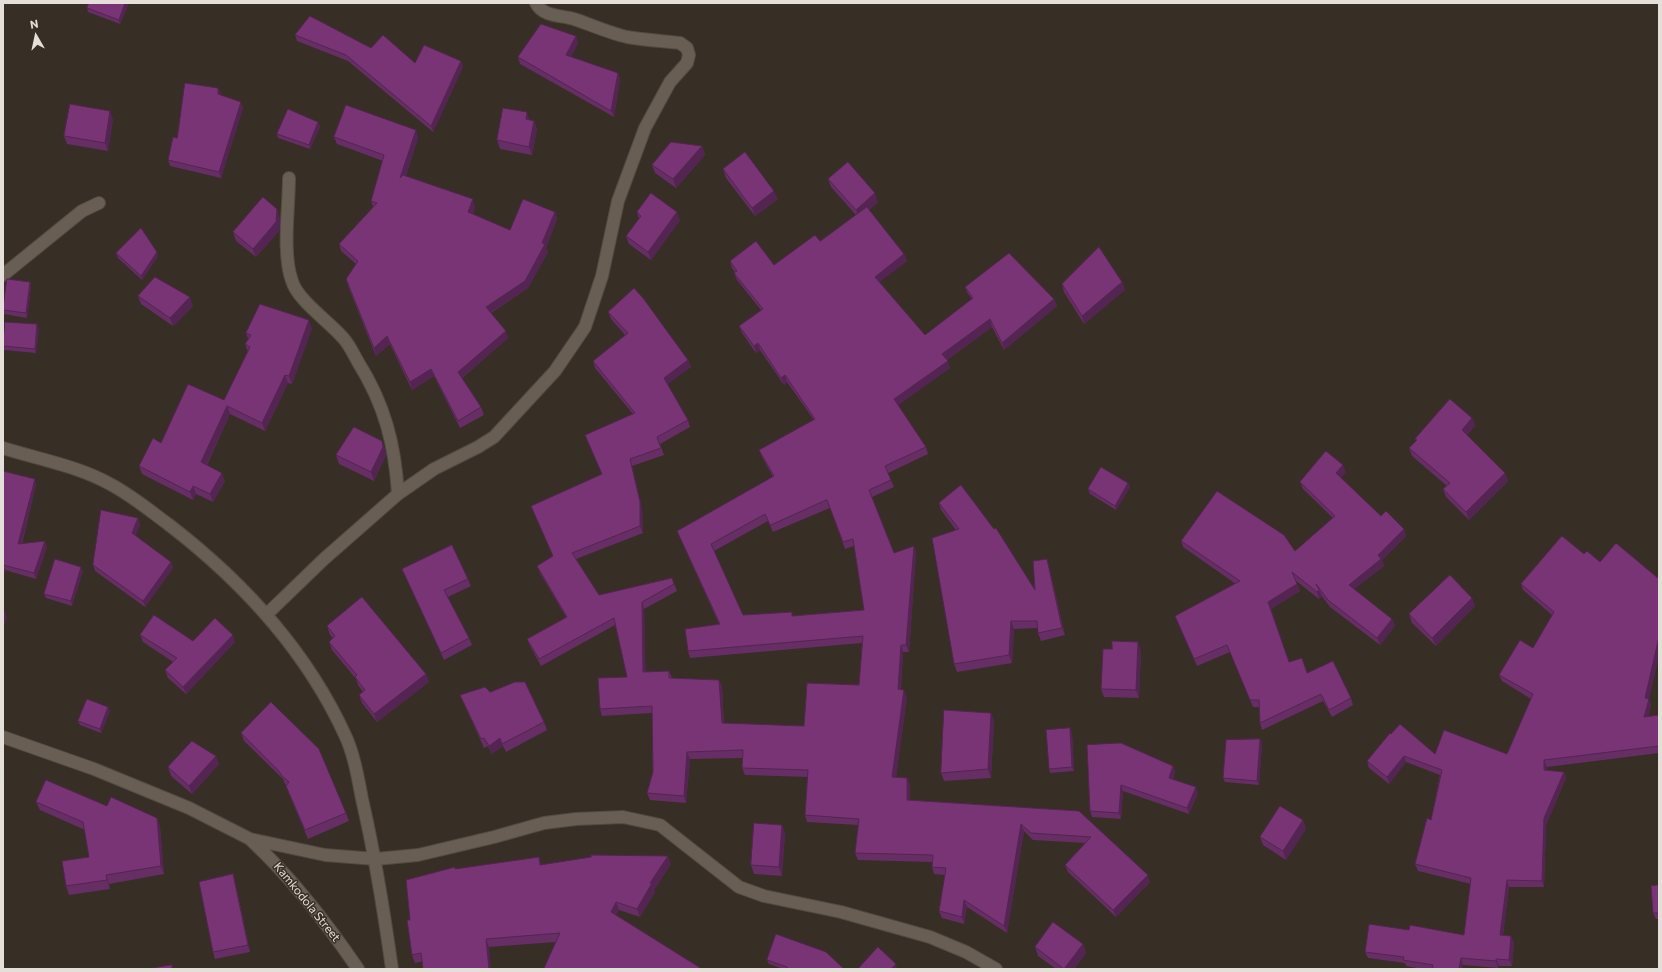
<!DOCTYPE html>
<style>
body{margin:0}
#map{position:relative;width:1662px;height:972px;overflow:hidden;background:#372e25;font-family:Commissioner,sans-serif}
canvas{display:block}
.frame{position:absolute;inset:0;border:4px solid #e5dfd9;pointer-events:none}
.north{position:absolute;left:16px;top:16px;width:40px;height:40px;-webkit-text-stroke:3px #372e25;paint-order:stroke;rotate:351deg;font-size:11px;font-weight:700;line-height:16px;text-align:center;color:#e5dfd9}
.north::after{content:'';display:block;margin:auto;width:14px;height:18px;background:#e5dfd9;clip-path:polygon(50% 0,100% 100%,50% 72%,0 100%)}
</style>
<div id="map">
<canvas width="1662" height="972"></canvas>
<div class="frame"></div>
<div class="north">N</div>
</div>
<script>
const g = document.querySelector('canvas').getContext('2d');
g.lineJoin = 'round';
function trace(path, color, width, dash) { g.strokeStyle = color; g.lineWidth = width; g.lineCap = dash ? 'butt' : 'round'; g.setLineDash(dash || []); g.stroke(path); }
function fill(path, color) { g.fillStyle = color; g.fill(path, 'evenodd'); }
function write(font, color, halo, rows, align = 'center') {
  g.font = font + ' Commissioner,sans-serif'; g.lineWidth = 3; g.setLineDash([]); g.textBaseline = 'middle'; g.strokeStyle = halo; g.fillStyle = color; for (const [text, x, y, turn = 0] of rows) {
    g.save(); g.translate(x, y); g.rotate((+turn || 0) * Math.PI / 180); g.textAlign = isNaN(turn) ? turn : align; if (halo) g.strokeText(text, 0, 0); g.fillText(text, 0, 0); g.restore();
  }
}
const street = new Path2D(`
 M289,178c0,29 -7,76 3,103 6,20 38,41 52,58 6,7 10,16 14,23 27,43 37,83 40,132
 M3,275l79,-64 17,-8
 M3,448c35,11 75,18 107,36 21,11 39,26 58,40 73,56 138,126 177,211 9,19 13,43 17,64 13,56 22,113 30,170
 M267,614l57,-55 74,-65 36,-25 44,-22 16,-10 61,-66 30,-44 17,-51 16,-75 27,-73 25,-46 17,-19 2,-8 -2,-7 -7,-5c-18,-2 -36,-3 -53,-6 -18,-4 -35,-12 -53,-18 -13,-4 -31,-2 -38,-16
 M3,737l91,32 95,39 61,31 75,16 51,4 42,-4 76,-18 50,-14 32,-4 47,-2 37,8 79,62 25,9 77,16 89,25 36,15 30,17
 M251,840c42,39 75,82 107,129`);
trace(street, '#524a43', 14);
trace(street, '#685e54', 12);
fill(new Path2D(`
 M129,3l-9,21 -32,-12 -1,-4z
 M295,35l76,13 44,15 46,-2 2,6 -30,65 -85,-71 -51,-20z
 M576,36l2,7 -7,14 47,16 2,7 -6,37 -94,-53 -2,-7z
 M218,88l3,6 -1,1 23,13 -22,70 -51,-12 -2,-6 9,-22z
 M113,119l-5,32 -41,-7 -3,-8z
 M530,120l4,1 3,8 -5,26 -32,-6 -3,-9z
 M318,122l2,5 -10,22 -32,-11 -1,-4z
 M416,130l2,8 -12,38 69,30 -2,8 37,16 45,-18 2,7 -11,29 2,4 -20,36 -37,25 17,25 -46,40 19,29 3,8 -24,13 -26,-52 -22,14 -22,-46 -14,12 -28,-70 8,-22 -15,-13 -2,-7 34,-37 -2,-6 12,-40 -46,-17 -3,-7z
 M702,146l3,9 -29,33 -21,-15 -3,-8z
 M723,169l55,30 -23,17 -29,-38z
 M828,179l50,23 -9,8 35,44 3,7 -28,21 46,53 47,-36 -4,-5 -3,-7 89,12 3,7 -53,44 -12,-23 -45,33 3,8 -52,37 28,42 2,7 -40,19 6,14 -22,10 22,56 20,-7 2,7 -7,99h-6l-2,37 6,8 -11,80 11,1 3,7v15l169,11 71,71 -34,35 -48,-45 -3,-7 20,-22 -52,-3 -9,-9 -17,102 -40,-26 -3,17 -22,-6 -3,-7 6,-36 -11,-1 -2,-7v-5l-74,-2 -3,-7 3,-28 -51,-3 -2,-7 3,-38 -63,-2 -3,-7 1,-10 -53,1 -4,44 -36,-3 -3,-7 6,-21 -1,-59 -50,3 -2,-7 27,-32 -12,-52 -74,41 -11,-20 -3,-7 39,-22 -26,-44 -3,-7 16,-10 -22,-50 71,-31 -17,-40 48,-21 -38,-46 -2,-7 32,-26 -14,-16 -3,-7 80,48 3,7 -24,17 21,36 2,7 -30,17 4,11 -32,11 10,43 1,24 -67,26 23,36 73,-17 5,13 -33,18 1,63 24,-1 3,7 47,2 3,7 2,36 80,3 55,-41 3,-42 -172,15 -2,-7 31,-27 -39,-86 -3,-7 96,-54 -11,-20 -3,-7 55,-30 -27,-38 -3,3 -24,-35 -4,3 -14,-20 -3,-7 22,-16 -24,-30 -3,-7 1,-1 -3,-4 -2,-7 44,4 46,-24 36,-26 -25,-28zM830,508l15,41 9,-3 10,64 -71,6 -50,-1 -29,-64 54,-30 5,11z
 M637,212l43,8 -29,40 -22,-16 -3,-8 13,-17z
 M280,218l-1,13 -23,26 -20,-16 -3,-9z
 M116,253l42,3 -16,24 -24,-22z
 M30,282l1,4 -4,32 -23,-4 -1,-3v-4z
 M1122,282l3,8 -41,34 -20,-32 -2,-8z
 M138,296l55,10 -20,20 -32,-22z
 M312,328l-20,56 -4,-1 -23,48 -35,-17 -23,51 18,16 -12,21 -17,-8 -3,6 -51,-26 -3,-8 85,-66 24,-48 -3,-8 3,-5 -2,-6z
 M39,329l-3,24 -32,-3 -1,-3v-6z
 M1472,418l3,8 -8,9 38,38 3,8 -39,39 -23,-23 -3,-8 4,-3 -35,-30 -3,-8 7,-7 -1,-2z
 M382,441l3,9 1,5 -12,26 -35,-17 -3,-9z
 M3,471l33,13 -14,60 25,3 -11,32 -31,-9 -2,8z
 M1346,472l-5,6 40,38 23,13 2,7 -24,24 2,6 -30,23 38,30 3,7 -15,19 -50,-38 -9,-12 1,1 -3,3 -24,-19 5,11 -29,18 18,53 16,3 2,8 44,25 2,7 -21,12 -9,-16 -61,29 -2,-7 -1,-16h-6l-23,-55 -33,14 -19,-43 -3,-7 61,-32 -53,-37 -2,-6 114,10 38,-33 -30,-29 -3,-7z
 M1128,483l2,4 -14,23 -26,-16 -2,-5z
 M939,503l96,87 14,-23 16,68 -24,6 -3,-8v-5l-24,1 -2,34 -55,9 -3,-8 2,-134 -15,-20z
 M138,518l2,7 -5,11 36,26 2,6 -28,39 -50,-36 -2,-6z
 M1584,554l16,8 59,17v76l-10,44 2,6 -3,12 11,-2v38l-112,14v3l17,2 2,6 -20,47 -2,62h-35l-6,48 11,7 -2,24h-13l-1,2 -35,-3v4h-42l-15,-3 -1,-3 -37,-5 -3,-6 44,-22 55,5 7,-51 -53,-13 -3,-7 16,-44 9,-45 -34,-13 -17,22 -20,-16 -2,-7 24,-27 44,20h72l24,-55 -29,-18 -3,-6 34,-27 19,-33 -29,-25 -2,-6z
 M402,569l66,10 3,7 -23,11 21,41 3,7 -28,15 -39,-84z
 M83,571l-11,35 -26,-8 -2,-4z
 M1472,598l3,8 -39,40 -24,-23 -3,-9z
 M327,626l99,48 3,8 -52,40 -15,-19 -3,-8 4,-3 -5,-7 -2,-6 -24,-29 -3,-8 4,-4 -3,-3z
 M140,635l53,6 42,1 -49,52 -18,-16 -3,-8 8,-8 -30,-20z
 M1141,651l-2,47 -35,-1 -3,-8z
 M490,692l54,30 3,8 -41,22 -3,-6 -11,8 -4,-8 -4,2 -20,-44 -4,-9z
 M108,707l2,4 -9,22 -21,-8 -2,-4z
 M991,713l3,8 -3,57 -47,3 -3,-8z
 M241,733l105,80 3,8 -41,18 -19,-45 -3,-9 -1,-1 -2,-5 -39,-38z
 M1072,733l2,38 -24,2 -1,-4z
 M1260,739l2,4 -3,42 -34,-3 -2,-4z
 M1087,745l86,21 2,5 -2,8 25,14 -9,21 -66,-23 -2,28 -29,-2 -2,-6z
 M216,756l3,8 -27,30 -21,-18 -3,-9z
 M36,802l71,4 50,12 3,9 4,47 -55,10 1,5 -41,6 -3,-9 23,-29 -4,-27 -45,-20z
 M1303,820l3,9 -20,31 -23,-15 -3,-8z
 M782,825l3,8 -3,43 -28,-2 -3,-9z
 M671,864l-17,26 1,2 -15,25 -21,-7 -3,5 86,54h-157l-1,-1 12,-26 -67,5 -74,16 -3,-8 -2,-35 45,-51 87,-4z
 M233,874l2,7 15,71 -35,7 -2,-7z
 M1659,885v34h-3l-3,-6z
 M1083,944l3,9 -12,16h-18l-18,-13 -3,-9z
 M767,960l77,9h-61l-14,-5z`), '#672d65');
fill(new Path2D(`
 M125,3h4l-9,21 -1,-4z
 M576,36l2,7 -9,19 -3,-7z
 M461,61l2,6 -30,65 -2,-6z
 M618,73l2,7 -6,37 -3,-6z
 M218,88l3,6 -1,6 -2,-6z
 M241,102l2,6 -22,70 -2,-6z
 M110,111l3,8 -5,32 -3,-8z
 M527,112l3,9 -4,-2z
 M534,121l3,8 -5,26 -3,-8z
 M318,122l2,5 -10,22 -1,-4z
 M416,130l2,8 -15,48 -3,-8z
 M702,146l3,9 -29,33 -3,-9z
 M774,191l4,8 -23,17 -3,-8z
 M875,193l3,9 -19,17 -3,-9z
 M473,199l2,7 -4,13 -3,-7z
 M277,209l3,9 -1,13 -23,26 -3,-8z
 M555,212l2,7 -11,29 2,4 -20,36 -40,26 -2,-7 56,-64z
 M677,212l3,8 -29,40 -3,-8z
 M157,252l1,4 -16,24 -1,-4z
 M904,254l3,7 -30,23 -2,-7z
 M30,282l1,4 -4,32 -1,-5z
 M1122,282l3,8 -41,34 -2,-8z
 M190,297l3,9 -20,20 -3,-8z
 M1054,299l3,7 -53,44 -2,-7z
 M990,319l2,8 -47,34 -3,-7z
 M309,320l3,8 -20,56 -3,-8z
 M37,324l2,5 -3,24 -1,-4z
 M506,331l2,7 -48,41 -2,-7z
 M387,336l3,8 -14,12 -2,-8z
 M758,343l2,7 -4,3 -2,-7z
 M688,360l3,7 -25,18 -2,-7z
 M948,361l2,7 -53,38 -3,-7z
 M431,369l3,7 -22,14 -2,-8z
 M285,375l3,8 -23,48 -3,-8z
 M785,375l2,7 -3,3 -3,-7z
 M227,406l3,8 -26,56 -3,-8z
 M1472,418l3,8 -10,12 -3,-8z
 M382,441l3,9 1,5 -12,26 -3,-9z
 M630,459l2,7 10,43 1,24 -3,-7z
 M1343,465l3,7 -7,8 -3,-7z
 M222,473l3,8 -12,21 -3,-8z
 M1505,473l3,8 -39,39 -3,-8z
 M35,479l1,5 -16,65 -2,-5z
 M1128,483l2,4 -14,23 -1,-4z
 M193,486l3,8 -3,6 -3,-8z
 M138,518l2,7 -6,15 -2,-7z
 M1404,529l2,7 -24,24 2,6 -33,25 -2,-6z
 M45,541l2,6 -11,32 -2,-6z
 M914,546l2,7 -7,99 -3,-7z
 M1047,559l2,8 16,68 -3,-7z
 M171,562l2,6 -28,39 -2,-6z
 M3,565l2,5 -2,8z
 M81,567l2,4 -11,35 -1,-5z
 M1297,584l3,7 -29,18 -3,-7z
 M1319,590l3,6 -3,3 -2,-7z
 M1472,598l3,8 -39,40 -4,-8z
 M642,602l2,7 2,70 -3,-7z
 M5,612l2,5 -4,12v-11z
 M1392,619l3,7 -15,19 -3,-7z
 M1011,621l3,8 -2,34 -3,-8z
 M233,635l2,7 -49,52 -3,-7z
 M1659,637v18l-10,44 2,6 -5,19 -2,-7 1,-19z
 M1138,642l3,9 -2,47 -3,-8z
 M901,645l2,7 -3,44 -2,-7z
 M426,674l3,8 -52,40 -3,-8z
 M719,680l3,7 2,43 -2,-7z
 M904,690l3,7 -12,87 -3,-7z
 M108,707l2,4 -9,22 -1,-4z
 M991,713l3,8 -3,57 -3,-9z
 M1070,728l2,5 2,38 -2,-4z
 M500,738l3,8 -11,8 -3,-8z
 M1260,739l2,4 -3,42 -2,-4z
 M687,752l3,7 -4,44 -2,-7z
 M216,756l3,8 -27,30 -3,-8z
 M1404,756l2,6 -17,22 -2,-7z
 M1544,760l3,7v9l-3,-6z
 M1173,766l2,5 -4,13 -2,-6z
 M3,772l2,4 -2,5z
 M1564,772l2,6 -20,47 -2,62 -2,-6 2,-63z
 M907,778l3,7v22l-3,-7z
 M1121,785l2,6 -2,28 -2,-6z
 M1196,787l2,6 -9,21 -2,-6z
 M157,818l3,9 4,47 -3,-8z
 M1303,820l3,9 -20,31 -3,-9z
 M1021,824l3,7 -17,102 -3,-7z
 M782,825l3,8 -3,43 -3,-9z
 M668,856l3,8 -17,26 1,2 -15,25 -3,-8 13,-26z
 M539,857l3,9 -2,-1z
 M233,874l2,7 15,71 -2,-7z
 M106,875l3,9 1,5 -3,-9z
 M1148,875l2,7 -34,35 -3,-7z
 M1507,880l2,7 -7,55 -2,-7z
 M964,900l3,7 -3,17 -2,-7z
 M616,902l3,8 -5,10 -3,-8z
 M1511,936l3,6 -2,24 -3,-6z
 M486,939l3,8 2,22h-2z
 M1083,944l3,9 -12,16h-10z
 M1461,958l2,7v4h-4z
 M1496,959l3,7 -1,2 -2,-7z
 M896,964l1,4v1h-6z`), '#542452');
const building = new Path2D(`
 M89,3h36l-6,17 -32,-12z
 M310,16l61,32 12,-13 32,28 9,-18 37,16 -30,65 -85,-71 -51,-20z
 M541,24l35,12 -10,19 52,18 -7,38 -93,-54z
 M185,83l33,5v6l23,8 -22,70 -51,-12 5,-23 4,1z
 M70,104l40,7 -5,32 -41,-7z
 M346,105l70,25 -16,48 3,-3 70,24 -5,13 42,18 13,-31 32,13 -13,31 3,1 -20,37 -39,26 20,24 -48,41 23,35 -23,14 -27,-52 -21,13 -23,-46 -13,12 -28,-69 12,-18 -19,-17 38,-41 -6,-2 13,-46 -50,-18z
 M503,108l24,4 -1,7 8,2 -5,26 -32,-7z
 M288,109l30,13 -9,23 -32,-11z
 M671,142l31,4 -29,33 -21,-14z
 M745,152l29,39 -22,17 -29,-39z
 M848,162l27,31 -19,17 -28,-31z
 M651,193l26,19 -29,40 -22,-16 15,-20 -4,-4z
 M263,197l14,12 -1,13 -23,27 -20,-17z
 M867,207l37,47 -29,23 50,58 48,-37 -8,-11 44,-34 45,46 -52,44 -12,-24 -48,35 6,7 -54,38 32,48 -41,19 6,14 -22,10 25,63 20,-7 -8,99h-5l-3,44 6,1 -12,87 15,1v22l172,11 69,64 -35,35 -48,-45 26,-28 -60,-4 -10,-9 -17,102 -40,-26 -2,17 -23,-6 7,-43 -14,-1 1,-12 -78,-2 4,-34 -54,-4 3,-45 -66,-2 1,-18 -56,2 -3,44 -37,-3 6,-21 -1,-66 -52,3 -2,-31 29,-1 -13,-59 -75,41 -12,-20 40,-22 -30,-51 16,-10 -22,-50 71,-32 -17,-39 50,-22 -42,-52 35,-28 -20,-21 26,-24 9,10 45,62 -24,18 24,42 -31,17 4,11 -31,11 10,43v24l-68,27 27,42 73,-17 2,6 -32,18 1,70 26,-1v7l50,2 3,43 82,3 3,-43 52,2 4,-49 -175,15 -3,-22 35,-5 -43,-93 97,-55 -15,-26 56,-31 -30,-44 -4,3 -23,-35 -4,3 -15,-20 24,-17 -29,-36 3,-2 -7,-10 26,-20 18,24 41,-30 5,6zM827,500l16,42 10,-3 11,71 -72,6v-4l-49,3 -32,-71 54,-30 5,11z
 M141,228l16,24 -16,24 -25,-23z
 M1099,247l23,35 -40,34 -20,-32z
 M155,277l35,20 -20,21 -32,-22z
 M7,279l23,3 -4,31 -23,-3z
 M260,304l49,16 -20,56 -4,-1 -23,48 -35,-17 -26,56 21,11 -12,21 -17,-8 -3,6 -51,-26 14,-28 8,5 27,-59 36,16 26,-53 -5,-3 6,-9 -5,-2z
 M5,322l32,2 -2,25 -32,-3z
 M1450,399l22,19 -10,12 43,43 -39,39 -23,-23 7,-6 -41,-35 8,-8 -2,-1z
 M354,427l28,14 1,6 -12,25 -35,-17z
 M1326,451l17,14 -7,8 45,43 5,-5 18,18 -26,26 3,4 -32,26 43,34 -15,19 -49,-38 -12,-16 3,6 -2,2 -25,-20 5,12 -29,18 21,60 13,-4 5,15 26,-12 18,37 -22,12 -8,-16 -61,29 -1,-23h-9l-23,-55 -33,14 -19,-43 65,-35 -59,-40 36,-50 67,44 11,16 40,-35 -35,-34z
 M1101,467l27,16 -13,23 -27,-17z
 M3,471l32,8 -17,65 27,-3 -11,32 -31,-8v1z
 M961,485l33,44 2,-1 39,62 -2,-29 14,-2 15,69 -24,5 -1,-12h-26l-2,34 -55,9 -22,-126 27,-9 -20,-26z
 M101,510l37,8 -6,15 39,29 -28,39 -50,-36z
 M1562,536l22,18 3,-3 13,11 16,-19 43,36v58l-14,61 4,1 -5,18 15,-2v31l-115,14v10l20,2 -20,46 -2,63 -35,-1 -7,55 11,1 -2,24 -13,-1v2l-35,-3 -2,11h-18l-9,-1 1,-3 -30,-5 1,-3 -39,-5 4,-28 40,6 1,-5 54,10 7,-57 -56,-14 12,-46 4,2 11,-50 -38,-14 -17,21 -20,-16 23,-28 1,1 9,-10 35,30 9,-24 63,24 26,-60 -34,-19 21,-35 13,8 21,-36 -33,-28z
 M452,545l16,34 -24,11 25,48 -28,15 -39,-84z
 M55,559l26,8 -10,34 -27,-7z
 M1450,575l22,23 -40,40 -23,-24z
 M362,597l64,77 -52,40 -15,-19 6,-5 -10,-13 2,-2 -28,-33 6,-6 -8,-10z
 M3,611l2,1 -2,6z
 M154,615l39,26 22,-23 18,17 -50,52 -18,-17 12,-12 -37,-23z
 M1112,641l26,1 -2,48 -35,-1 2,-40h9z
 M515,682h10l19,40 -42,22 -2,-6 -11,8 -5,-8 -3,1 -21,-44 25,-8 5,5z
 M87,699l21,8 -8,22 -22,-8z
 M271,702l48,47 27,64 -41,17 -19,-44 3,-4 -7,-6 -3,-5 -38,-38z
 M944,710l47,3 -3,56 -47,4z
 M1070,728l2,39 -23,2 -3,-39z
 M1260,739l-3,42 -34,-3 3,-38z
 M192,741l24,15 -27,30 -21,-19z
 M1121,743l52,23 -4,12 27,9 -9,21 -66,-23 -2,28 -29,-2 -3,-66z
 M46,780l61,26 4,-9 46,21 4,48 -55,9 1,5 -41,6 -4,-25 27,-4 -6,-35 -47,-20z
 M1280,806l23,14 -20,31 -23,-14z
 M754,823l28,2 -3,42 -28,-2z
 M591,855l77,1 -18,27h2l-15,26 -21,-7 -5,10 91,57h-155l-3,-1 16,-35 -74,6 3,30h-66l-2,-16 -9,2 -5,-35h3l-4,-40 49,-13v2l84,-12 1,8 51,-8z
 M233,874l15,71 -35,7 -14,-70z
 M1659,885v28h-6l-2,-27z
 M1053,922l30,22 -19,25 -29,-22z
 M776,934l50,18 18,17h-55l-2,-2 -20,-7z
 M878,947l18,17 -5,5h-33z
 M172,965v4h-25z`);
fill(building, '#783475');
trace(building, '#542452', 1);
write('12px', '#e5dfd9', '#372e25', [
 ["Kamkodola Street",307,902,51]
]);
</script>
